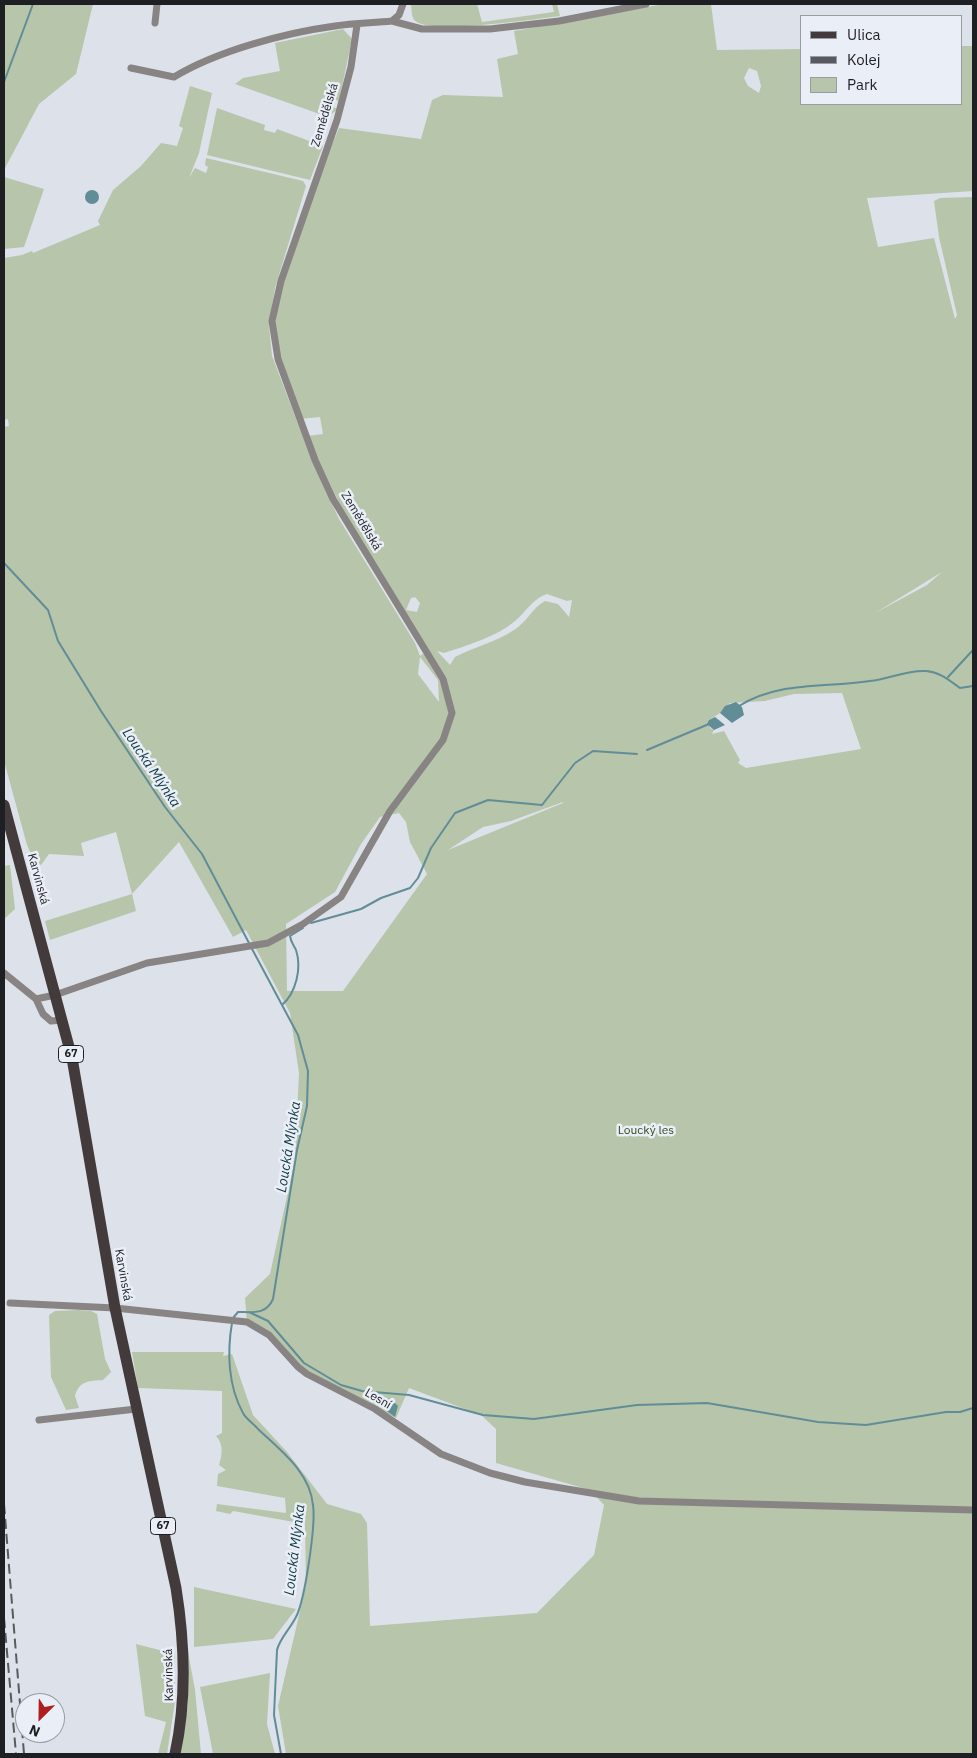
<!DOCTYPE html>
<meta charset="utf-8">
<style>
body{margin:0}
#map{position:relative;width:977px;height:1758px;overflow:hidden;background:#dde1ea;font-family:"IBM Plex Sans",sans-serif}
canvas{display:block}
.frame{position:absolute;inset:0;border:5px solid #1e1f22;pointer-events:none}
.legend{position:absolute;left:800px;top:15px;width:162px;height:90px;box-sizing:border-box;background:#eaeef7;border:1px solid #989ba2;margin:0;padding:6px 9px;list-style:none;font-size:15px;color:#1e1f22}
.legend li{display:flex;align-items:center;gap:10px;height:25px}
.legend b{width:25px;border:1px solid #989ba2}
.north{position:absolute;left:15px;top:1693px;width:50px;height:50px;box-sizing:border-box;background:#eaeef7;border:1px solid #989ba2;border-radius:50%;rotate:203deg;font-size:14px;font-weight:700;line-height:20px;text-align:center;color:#1e1f22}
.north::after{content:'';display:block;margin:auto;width:18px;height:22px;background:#af1e1f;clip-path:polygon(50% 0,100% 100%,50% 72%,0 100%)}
</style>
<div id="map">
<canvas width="977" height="1758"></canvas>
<div class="frame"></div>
<ul class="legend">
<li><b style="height:6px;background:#433b3b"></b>Ulica</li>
<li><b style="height:6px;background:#585a5f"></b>Kolej</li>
<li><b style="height:14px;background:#b7c5ab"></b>Park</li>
</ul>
<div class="north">N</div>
</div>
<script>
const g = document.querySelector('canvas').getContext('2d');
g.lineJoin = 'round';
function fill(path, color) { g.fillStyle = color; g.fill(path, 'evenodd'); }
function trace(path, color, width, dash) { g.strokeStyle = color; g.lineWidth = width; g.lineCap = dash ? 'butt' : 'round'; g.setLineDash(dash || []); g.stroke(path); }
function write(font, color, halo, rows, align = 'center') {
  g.font = font + ' "IBM Plex Sans",sans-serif'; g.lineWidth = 5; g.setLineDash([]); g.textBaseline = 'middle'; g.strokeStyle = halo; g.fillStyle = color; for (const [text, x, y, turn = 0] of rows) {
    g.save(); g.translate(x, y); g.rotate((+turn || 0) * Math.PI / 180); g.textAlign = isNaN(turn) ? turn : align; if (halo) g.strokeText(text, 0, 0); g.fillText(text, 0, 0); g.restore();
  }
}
fill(new Path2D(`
 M4,4h89l-17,70 -37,30 -35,66z
 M477,4l5,18 72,-10 -2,-8h5l3,12c-24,3 -125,18 -143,6 -6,-3 -5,-11 -6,-17z
 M664,4h47l6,46 84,-1v55h160v-58h12v145l-106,7 11,49 56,-9 21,81 2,-4 -18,-78 -5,-36 6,-3 33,-1v1557h-687l-8,-48 28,-121 -1,-61 -72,-13 -3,3 -14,-3 1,-7 69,9 -1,-15 -68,-12 1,-12 8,-4 -7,-5c3,-10 5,-21 -3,-29l6,-3v-42l-84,-3 -6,-36h92l-1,4 9,-2 21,61 34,37 40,52 34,10 6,9 3,103 167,-13 57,-58 10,-50 -14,-15 -94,-27v-34l-15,-14 -72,-27 -13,30 -89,-44 -38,-39 -22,-13 -2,-24 25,-24 25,-114 4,-87 -9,-60 -44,-83 -13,7 -54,-95 -47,52 4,17 -86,29 -5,-19 87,-27 -16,-62 -35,11 3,13 -35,-2 -8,11 -7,-4 -7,-16 -23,-84v-334l5,-1 -1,-7 -4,1v-162l18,-3 10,-4 1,2 67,-28 -2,-4 15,-31 28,-24 20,-23 16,3 6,-18 -4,-2 11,-40 22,7 -13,60 -10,25 6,-10 11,5 2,-6 -3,-2 1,-7 97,23 3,5 -31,102 -6,37 3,31 41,107 26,56 76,124 5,13 9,-6 -11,-15 -72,-118 -39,-81 16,-2 -3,-17 -20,2c-9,-27 -22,-55 -24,-84 -5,-57 41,-153 63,-207l82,11 11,-39 11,-5 60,2 -6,-38 21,-5 -4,-23zM749,68l8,3 4,15 -2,7 -11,-7 -4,-8zM942,572l-15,13 -52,28zM547,594l20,7 5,-1 -3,17 -11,-13 -13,-3c-13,7 -18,21 -31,29 -18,12 -40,17 -59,27l-5,8 -13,-14 7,2c24,-8 52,-16 71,-32 11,-9 18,-23 32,-27zM415,597l5,6 -3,9 -11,-2 5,-12zM420,657l18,23 1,22 -21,-28zM842,693l19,56 -115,19 -8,-5 2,-3 -16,-29 -12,3 2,-4 -4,-2 -1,-8 11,-7 10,-10 35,-2 29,-7zM563,802v1l-115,47 35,-23 28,-6zM399,813l7,9 4,20 17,32 -84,117h-56l-1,-67 49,-32 26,-48 19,-27z
 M343,29l9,10 -13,62 -6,-2 -3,7 8,3 -10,8 -93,-33 8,-6 37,-7 -5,-28z
 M217,108l48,17 -1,5 11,3 2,-4 46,17 -13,34 -103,-25z
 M4,177l40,12 -20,58 -20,2z
 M10,865l5,44 -11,10v-53z
 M79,1310l12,1 6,3 8,45 6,13 -8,8c-13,1 -24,0 -28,16l4,12 -13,2 -15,-33 -2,-62 6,-4z
 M194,1587l102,22 -23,30 -79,8z
 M136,1644l39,10v47l-8,53h-9l8,-32 -21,-6z
 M188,1652l7,38 6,64h-21l8,-51z
 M270,1673l-3,51 8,30h-62l-13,-67z`), '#b7c5ab');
fill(new Path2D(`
 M85 197a7 7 0 1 1 14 0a7 7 0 1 1-14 0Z
 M736,702l6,5 2,8 -12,8 -12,-10 5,-7z
 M715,717l10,8 -11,5 -7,-6 2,-4z
 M385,1398l6,1 7,7 -3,11 -15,-11 -2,-4z`), '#618d97');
trace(new Path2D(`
 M4,82l29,-78
 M4,563l44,47 10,31 43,70 64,96 37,47 47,89
 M948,677l25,-27
 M739,706c40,-25 85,-18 131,-25 19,-2 36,-11 56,-10 14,1 23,9 34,17l13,-2
 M647,750l62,-26
 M311,923l50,-14 20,-11 29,-10 8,-10 13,-30 24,-35 33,-13 54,5 33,-42 18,-12 44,3
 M282,1005c14,-12 20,-37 14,-55 -2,-5 -5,-7 -6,-14l13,-8
 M249,1312l19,9 36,42 37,22 21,6 47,4 74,20 51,4 103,-14 70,-2 111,19 48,3 80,-13h14l13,-4
 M233,1318l5,-6c15,0 28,3 35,-13l24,-149 10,-44 1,-35 -10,-36 -47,-88
 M232,1323c-5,29 -4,63 11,90 3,6 11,11 15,16 22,21 52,43 55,76 3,19 -8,95 -17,112 -6,12 -16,21 -19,33l-3,65 7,39`), '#618d97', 2);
trace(new Path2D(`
 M392,21l30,8h68l69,-8 87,-17
 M155,23l2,-19
 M131,68l43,9c43,-26 110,-44 161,-51 19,-3 38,-3 57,-5l7,-6 4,-11
 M4,973l32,26 19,-4 92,-32 121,-20 35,-19 38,-27 49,-86 53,-71 9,-27 -9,-34 -110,-180 -18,-39 -37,-101 -6,-38 9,-40 56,-161 14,-53 6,-42
 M36,999l7,15 8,7 12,-1
 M10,1303l105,5 132,14 22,13 29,32 9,7 68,35 66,45 49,19 35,9 114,19 334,9
 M39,1420l97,-11`), '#898484', 7);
trace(new Path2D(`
 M4,805l68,253 43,250 61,280c9,56 11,111 -1,166`), '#433b3b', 11);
trace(new Path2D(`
 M4,1504l20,250
 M4,1618l12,136`), '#585a5f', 2, [10, 5]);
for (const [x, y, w] of [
 [71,1054,25],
 [163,1526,25]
]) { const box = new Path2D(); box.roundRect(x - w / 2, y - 8.5, w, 17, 4); g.fillStyle = '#eaeef7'; g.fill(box); trace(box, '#1e1f22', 1); }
write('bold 11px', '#1e1f22', null, [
 ["67",71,1054],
 ["67",163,1526]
]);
write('12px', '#1e1f22', '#eaeef7', [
 ["Zemědělská",325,115,-73],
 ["Zemědělská",361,521,59],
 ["Karvinská",38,879,75],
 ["Karvinská",123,1275,80],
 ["Lesní",378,1399,30],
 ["Karvinská",169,1675,-91]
]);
write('12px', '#334b19', '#eaeef7', [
 ["Loucký les",646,1131]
]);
write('italic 14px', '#0d3841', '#eaeef7', [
 ["Loucká Mlýnka",151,768,56],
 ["Loucká Mlýnka",289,1147,-81],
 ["Loucká Mlýnka",295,1550,-83]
]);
</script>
